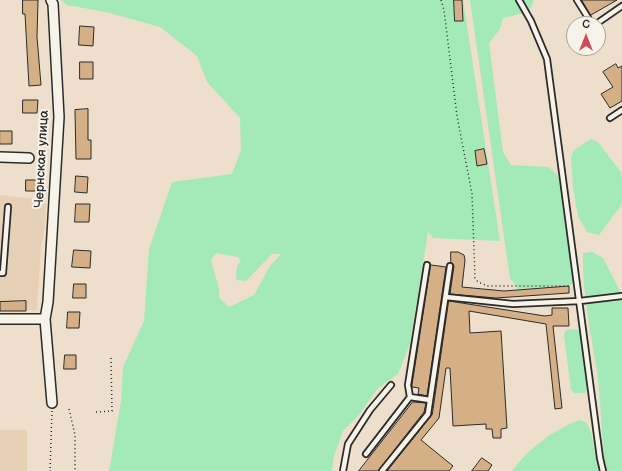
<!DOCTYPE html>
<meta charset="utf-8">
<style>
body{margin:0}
#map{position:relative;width:622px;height:471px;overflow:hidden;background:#eddfcb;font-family:"Balsamiq Sans",sans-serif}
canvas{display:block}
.north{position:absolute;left:566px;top:16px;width:40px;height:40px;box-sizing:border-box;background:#f7f3e8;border:1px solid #a5a39c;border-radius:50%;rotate:0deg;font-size:11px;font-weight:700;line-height:16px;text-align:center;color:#2b2b2b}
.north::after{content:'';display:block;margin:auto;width:14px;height:18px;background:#d1495b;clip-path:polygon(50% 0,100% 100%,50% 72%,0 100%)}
</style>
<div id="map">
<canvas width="622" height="471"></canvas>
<div class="north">С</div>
</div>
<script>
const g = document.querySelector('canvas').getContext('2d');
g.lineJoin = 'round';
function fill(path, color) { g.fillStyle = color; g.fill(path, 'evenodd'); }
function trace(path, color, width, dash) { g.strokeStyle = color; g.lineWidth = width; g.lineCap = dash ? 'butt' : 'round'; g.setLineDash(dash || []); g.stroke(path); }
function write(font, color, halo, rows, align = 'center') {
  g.font = font + ' "Balsamiq Sans",sans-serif'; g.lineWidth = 4; g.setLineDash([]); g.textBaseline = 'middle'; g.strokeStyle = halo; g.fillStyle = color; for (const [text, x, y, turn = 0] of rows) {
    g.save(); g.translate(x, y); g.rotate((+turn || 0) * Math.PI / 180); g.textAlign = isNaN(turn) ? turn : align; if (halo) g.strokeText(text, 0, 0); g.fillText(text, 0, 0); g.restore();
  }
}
fill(new Path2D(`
 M0,195l46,5 -1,26 -4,22 -4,62 -37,1z
 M0,430h27v41h-27z`), '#e6d1b7');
fill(new Path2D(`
 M61,0h402l37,241 -67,-3 -5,-6 -18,112 -12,30 -20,14 -19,27 -16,16 -9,25 -2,15h-223l12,-70 2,-34 21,-46 5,-72 23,-67 60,-8 9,-24 -1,-32 -33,-36 -10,-26 -37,-29 -54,-15 -39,-7zM216,253l22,4 3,4 -4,5 -1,14 10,1 26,-27h9l-11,12 -16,29 -25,12 -10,-10v-8l-8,-29z
 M470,0h64l-5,12 -26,6 -3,11 -11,14 14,109 8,13 38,2 8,8 6,13 11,93 -3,4 -53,4 -8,-11z
 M591,139l7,3 23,30 1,7v25l-23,31 -12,-3 -9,-16 -5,-28 -2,-31 3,-7z
 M592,252l11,6 19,37v176h-15l-3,-4c-2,-31 -3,-64 -7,-95 -6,-40 -15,-78 -14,-119z
 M570,329l10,1 7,59 -2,4h-11l-3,-4 -7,-53 1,-5z
 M579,420l8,3 4,10 8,38h-87c19,-25 39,-39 67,-51z`), '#a3eab8');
const building = new Path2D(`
 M23,0h15l-1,37 4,48 -12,1 -4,-72h-2z
 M454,0h8l1,21h-8z
 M582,0h35l-26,15z
 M80,26l14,1 -1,19 -14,-1z
 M80,62h13v17h-13z
 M616,64l2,4 4,-2v35l-12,7 -9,-14 12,-7 -10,-15z
 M23,100h15l-1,13h-14z
 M88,109v31h3v19h-15l-1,-49z
 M0,131h12v13h-12z
 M484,149l3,15 -10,2 -2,-15z
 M76,176l12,1 -1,16 -12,-1z
 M26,180h13v11h-13z
 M76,204h14l-1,18h-14z
 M74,250l17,1 -1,17 -18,-1z
 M451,252h7l6,3 1,5 -3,27 42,4 65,-5v7l-73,5 -46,-4 4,-28 -3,-4z
 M431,265l15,2 -19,129 -9,-2 1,-6 -7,-1v-2z
 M74,284h12v14h-13z
 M26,301v10h-26v-9z
 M449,301l96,15 7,-1v-7h16l1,18h-16l9,82 -7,1 -9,-85 -77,-13 1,22 31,-2 6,97 -6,1v9h-8l-1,-9h-6v-5l-33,2 -3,-58h-4l-7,50 -18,22 32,26 -4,5h-62l45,-56z
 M68,312h12l-1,16h-12z
 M65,355h11v14h-12z
 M413,402l13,1 -2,9 -46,59h-19z
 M482,458l10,7 -4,6h-16z`);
fill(building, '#d5b087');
trace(building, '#2b2b2b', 1);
const service = new Path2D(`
 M519,0l12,21 16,38 53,399 3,13
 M577,0l15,24
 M596,24l26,-18
 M610,118l12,-8
 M0,273h3l5,-66
 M446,297l67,7 67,-3 42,-5
 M410,397l-2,-12 19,-120
 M366,454l44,-57 20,3
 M343,471l5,-27 22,-34 21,-25
 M382,471l46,-57 22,-148`);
const minor = new Path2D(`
 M51,0l2,4 6,113 -11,185 -3,17 7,84
 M0,157l29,1
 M0,319h45`);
trace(service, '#2b2b2b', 8);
trace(minor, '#2b2b2b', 12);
trace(new Path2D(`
 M441,0l3,10 13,106 15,78 3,84 3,4 10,4h83
 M69,409l6,26v36
 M52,411l-2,60h3
 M96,412l16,-1 -1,-53`), '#2b2b2b', 1.5, [1, 3]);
trace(service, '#f7f3e8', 4.5);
trace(minor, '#f7f3e8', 9);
write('13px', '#2b2b2b', '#f7f3e8', [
 ["Чернская улица",42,159,-87]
]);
</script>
